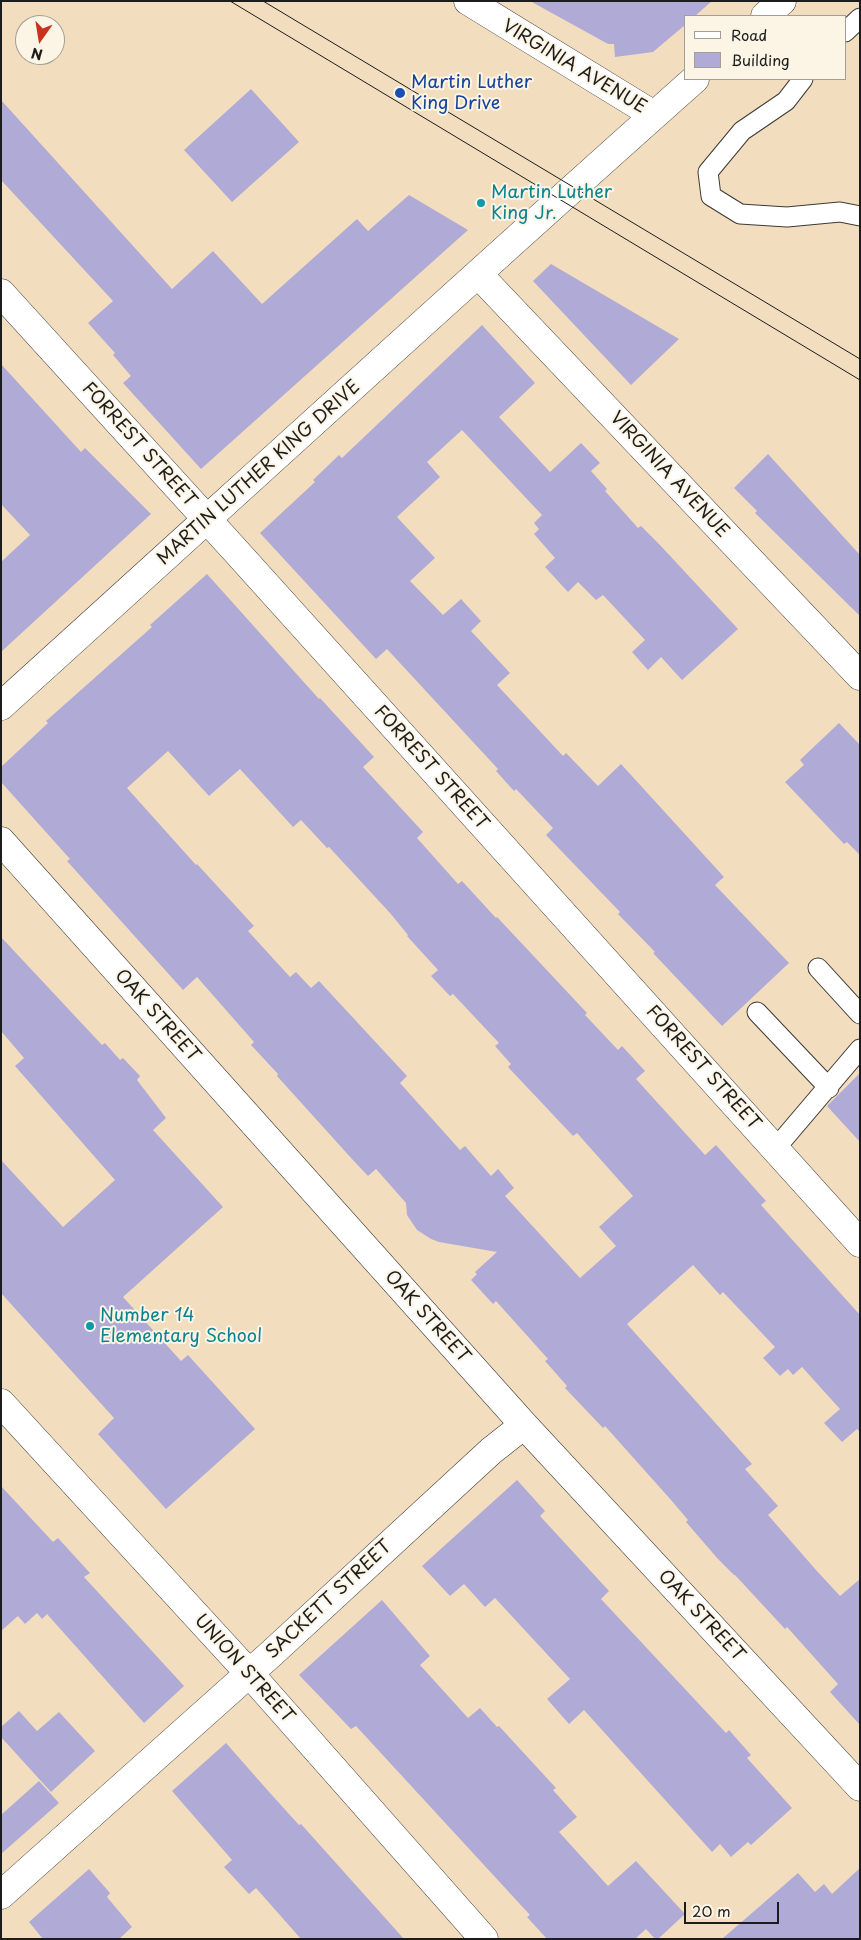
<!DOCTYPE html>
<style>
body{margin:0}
#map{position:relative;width:861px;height:1940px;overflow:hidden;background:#f3ddbf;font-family:"Playpen Sans",sans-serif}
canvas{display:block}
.frame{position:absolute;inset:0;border:2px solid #1c1c1c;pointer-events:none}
.legend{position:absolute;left:684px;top:15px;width:162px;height:65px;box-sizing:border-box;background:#fcf5e5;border:1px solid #a29e95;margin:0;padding:6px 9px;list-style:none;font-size:15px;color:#1c1c1c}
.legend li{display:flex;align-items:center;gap:10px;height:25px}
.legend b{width:25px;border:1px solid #a29e95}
.north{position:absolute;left:15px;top:15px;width:50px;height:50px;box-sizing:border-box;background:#fcf5e5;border:1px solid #a29e95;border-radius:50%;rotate:193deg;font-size:14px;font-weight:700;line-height:20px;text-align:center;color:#1c1c1c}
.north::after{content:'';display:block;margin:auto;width:18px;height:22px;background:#c8321e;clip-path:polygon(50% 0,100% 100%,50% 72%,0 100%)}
.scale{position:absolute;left:684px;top:1902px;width:95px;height:22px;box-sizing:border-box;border:2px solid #1c1c1c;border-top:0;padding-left:6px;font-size:15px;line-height:18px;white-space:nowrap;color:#1c1c1c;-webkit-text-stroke:4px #fcf5e5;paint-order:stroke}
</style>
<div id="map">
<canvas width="861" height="1940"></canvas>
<div class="frame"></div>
<ul class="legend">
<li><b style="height:6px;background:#fff"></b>Road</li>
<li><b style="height:14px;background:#b0abd6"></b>Building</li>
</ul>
<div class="north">N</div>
<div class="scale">20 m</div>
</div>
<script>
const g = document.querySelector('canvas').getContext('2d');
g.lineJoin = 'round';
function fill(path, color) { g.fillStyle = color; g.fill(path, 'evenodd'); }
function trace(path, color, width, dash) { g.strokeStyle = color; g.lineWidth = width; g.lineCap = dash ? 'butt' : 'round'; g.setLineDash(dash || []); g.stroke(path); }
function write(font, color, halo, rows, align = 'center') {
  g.font = font + ' "Playpen Sans",sans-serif'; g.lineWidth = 4; g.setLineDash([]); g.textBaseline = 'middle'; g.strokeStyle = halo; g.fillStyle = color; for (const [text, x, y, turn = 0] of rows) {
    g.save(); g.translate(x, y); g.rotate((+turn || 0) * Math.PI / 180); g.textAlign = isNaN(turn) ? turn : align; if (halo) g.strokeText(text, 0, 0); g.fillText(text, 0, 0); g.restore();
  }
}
fill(new Path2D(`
 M530,1h182l-17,15h-10v9l-32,27 -38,5 -1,-13h-6z
 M251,89l48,53 -67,60 -48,-52z
 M1,100l171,189 41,-38 49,53 95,-85 11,12 41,-36 59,35 -267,239 -78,-86 8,-7 -18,-21 2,-2 -27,-30 25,-22 -112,-121z
 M551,264l128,75 -48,46 -98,-104z
 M482,325l53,58 -36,34 51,55 31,-29 19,20 -9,8 16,18 -2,2 33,37 3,-2 19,19 78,84 -56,51 -21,-23 -13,13 -16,-18 13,-12 -42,-45 -7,5 -18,-18 -10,10 -23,-25 10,-9 -21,-24 5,-5 -5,-6 8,-8 -80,-85 -35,32 13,15 -43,40 38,41 -25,23 33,34 18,-16 20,22 -10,10 39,42 -13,12 66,71 3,-3 32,33 23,-22 103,113 -9,8 74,78 -67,63 -69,-73 2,-1 -37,-38 2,-2 -74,-77 7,-7 -37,-39 -2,2 -18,-20 2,-2 -111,-120 -11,10 -116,-126 55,-51 -2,-2 26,-25 3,3z
 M1,364l80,88 4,-4 66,66 -150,138v-90l29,-27 -29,-31z
 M768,454l92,101v61l-105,-103 2,-2 -23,-23z
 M207,574l112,125 1,-1 54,59 -11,10 60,65 -6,6 41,46 4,-3 34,37 1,-1 90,96 -2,2 33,35 4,-4 23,25 -9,8 69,76 11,-10 50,56 -5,4 99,110v117l-3,-3 -15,13 -18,-19 16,-14 -38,-42 -9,8 -5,-6 -8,7 -17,-18 12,-11 -52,-55 -3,3 -27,-30 -66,59 125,140 -7,5 33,37 -10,9 48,55 24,26 20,-17v146l-30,-33 8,-8 -51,-57 -2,2 -50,-54h-1l-16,-16 -32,-37 2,-2 -17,-20 -66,-74 -2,2 -38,-40 2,-2 -22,-25 3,-2 -52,-58 -3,3 -22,-24 6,-6 -2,-2 22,-20 -58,-10 -8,-3 -14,-9 -10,-15 -1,-12 -30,-34 -8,7 -16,-17 -75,-83 1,-2 -27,-29 3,-3 -57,-65 -14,13 -116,-129 3,-2 -69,-77v-15l47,-44 -2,-2 106,-94 -2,-2zM168,751l41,45 31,-27 53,58 8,-7 26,28 2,-1 61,66 18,22 -1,1 31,34 -7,6 19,20 3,-2 46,49 -4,3 16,18 -3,3 65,69 4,-3 56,63 -34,31 17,19 -36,32 -75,-82 9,-8 -16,-19 -7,7 -26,-30 -5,4 -60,-67 7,-7 -88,-95 -8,7 -15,-16 -6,5 -42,-46 6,-5 -57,-62 -1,1 -69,-77z
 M839,723l21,22v110l-13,-13 -3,2 -59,-62 19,-17 -4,-5z
 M1,937l101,108 3,-2 15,17 3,-2 17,18 -3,4 29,38 -13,12 70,77 -100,90 58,64 7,-6 67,74 -89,80 -68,-75 16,-16 -113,-125v-133l62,67 52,-47 -100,-114 9,-8 -23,-27z
 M860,1073v69l-33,-36z
 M517,1480l28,31 -5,5 69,75 -8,8 125,134 3,-3 22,25 -4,3 45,50 -41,37 -3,-3 -17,15 -11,-13 -8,8 -128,-142 -15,14 -22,-25 23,-20 -75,-81 -10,9 -21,-23 -14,12 -28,-30z
 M1,1486l52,56 5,-4 21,23 11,12 -6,4 100,109 -40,37 -97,-109 -5,5 -5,-6 -12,11 -7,-8 -17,15z
 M382,1600l48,56 -10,9 48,53 12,-10 17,19 2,-1 57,62 -3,2 24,27 -18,15 49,54 28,-25 49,53 -27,25h-3l-9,-10 -11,10h-88l-20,-22 3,-2 -174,-189 -5,3 -52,-54z
 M19,1711l18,20 22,-19 36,39 -44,41 -50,-55v-10z
 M226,1743l44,50 29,32 2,-1 103,115h-103l-45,-51 -7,6 -25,-27 8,-7 -60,-69z
 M39,1781l20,22 -58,51v-39z
 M860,1868v71h-138l76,-66 17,19 9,-8 8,10z
 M89,1869l21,24 -3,4 25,30 -13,12h-76l-14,-17z`), '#b0abd6');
const lane = new Path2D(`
 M845,32l15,-14
 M803,79l-17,22 -44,30 -34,41 3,24 29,18 47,3 53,-5 20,4
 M818,968l42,46
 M757,1012l72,76
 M775,1149l85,-100`);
const street = new Path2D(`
 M468,1l186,114
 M479,275l381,401
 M1,293l233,256 626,694
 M1,841l523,584 336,362
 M1,1403l248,270 235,266
 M1,1895l271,-242 219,-202 33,-26`);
const secondary = new Path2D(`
 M765,16l17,-15
 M1,706c231,-209 461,-420 694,-627`);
trace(lane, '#3c3934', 21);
trace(street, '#3c3934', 29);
trace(secondary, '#3c3934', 29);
trace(lane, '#fff', 19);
trace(street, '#fff', 28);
trace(secondary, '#fff', 28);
trace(new Path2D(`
 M230,1l630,379
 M263,1l597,358`), '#1c1c1c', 1);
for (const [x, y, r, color] of [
 [400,93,6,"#1a4fb4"],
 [481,203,5,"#0f9aa8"],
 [90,1326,5,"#0f9aa8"]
]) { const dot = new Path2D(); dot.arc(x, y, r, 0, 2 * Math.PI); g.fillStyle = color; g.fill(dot); trace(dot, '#fcf5e5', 2); }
write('18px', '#1c1c1c', '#fcf5e5', [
 ["VIRGINIA AVENUE",574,67,31],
 ["FORREST STREET",139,445,48],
 ["MARTIN LUTHER KING DRIVE",259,473,-42],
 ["VIRGINIA AVENUE",669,475,47],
 ["FORREST STREET",431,768,48],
 ["OAK STREET",157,1016,48],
 ["FORREST STREET",703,1068,48],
 ["OAK STREET",427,1317,48],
 ["SACKETT STREET",329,1600,-43],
 ["OAK STREET",701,1616,47],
 ["UNION STREET",244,1669,48]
]);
write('18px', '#164399', '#fcf5e5', [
 ["Martin Luther",411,83],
 ["King Drive",411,104]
], 'left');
write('18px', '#0d838f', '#fcf5e5', [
 ["Martin Luther",491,193],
 ["King Jr.",491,214],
 ["Number 14",100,1316],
 ["Elementary School",100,1337]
], 'left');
</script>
